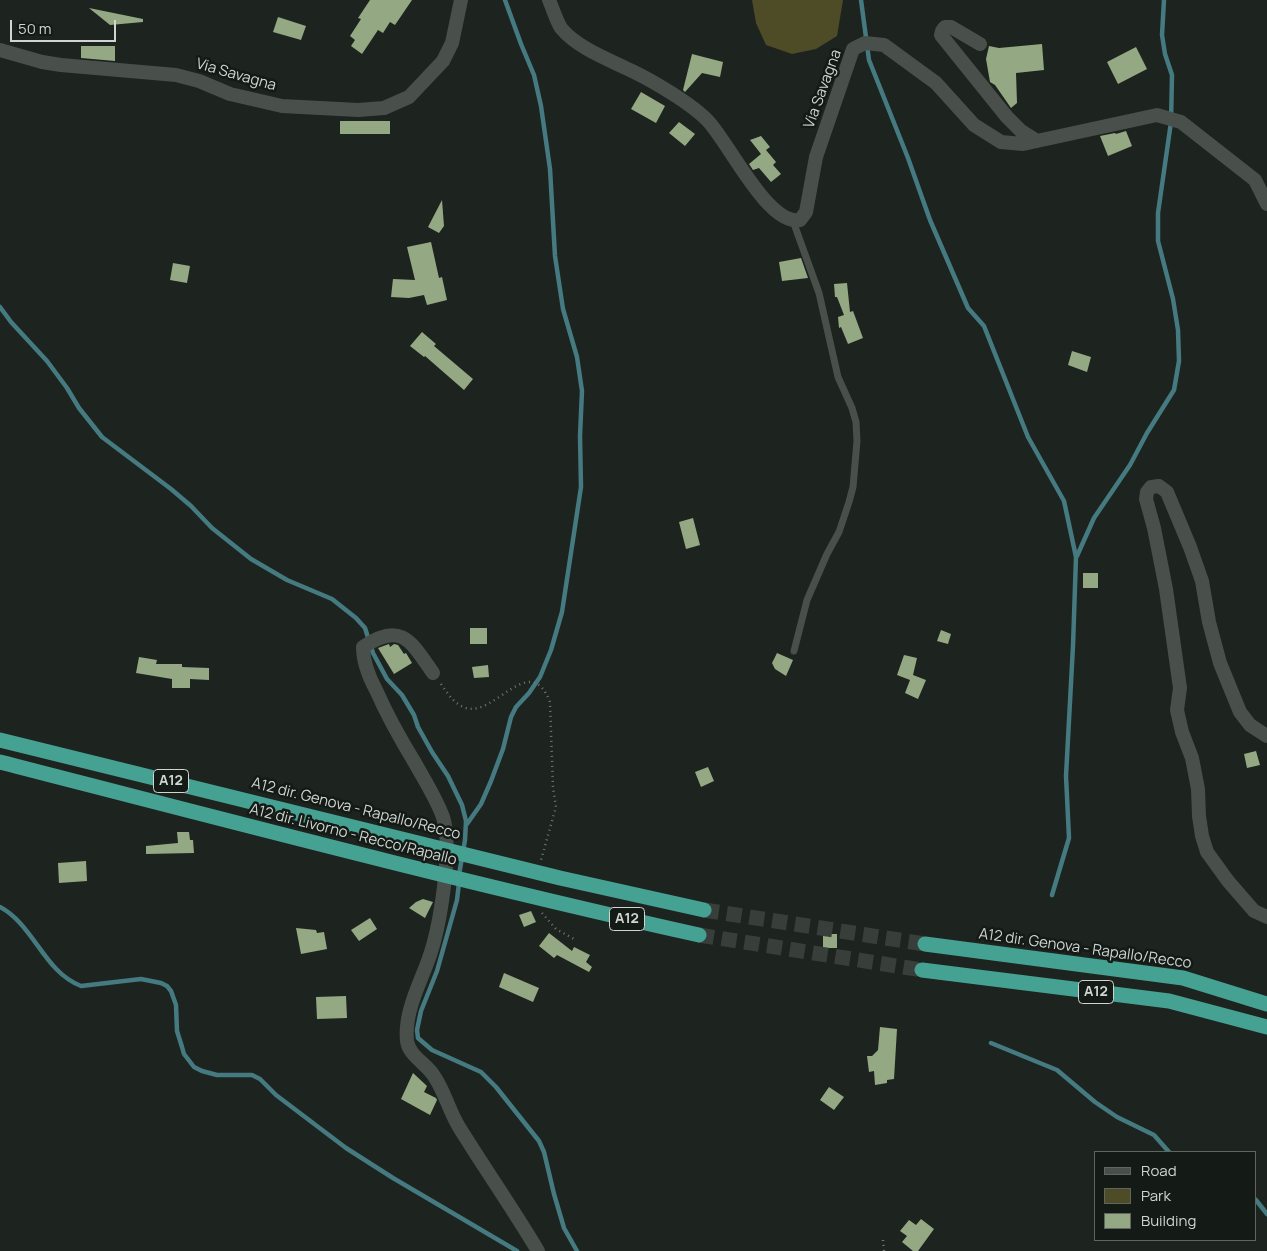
<!DOCTYPE html>
<style>
body{margin:0}
#map{position:relative;width:1267px;height:1251px;overflow:hidden;background:#1d231f;font-family:Manrope,sans-serif}
canvas{display:block}
.legend{position:absolute;left:1094px;top:1151px;width:162px;height:90px;box-sizing:border-box;background:#141a16;border:1px solid #606561;margin:0;padding:6px 9px;list-style:none;font-size:15px;color:#d1d5d2}
.legend li{display:flex;align-items:center;gap:10px;height:25px}
.legend b{width:25px;border:1px solid #606561}
.scale{position:absolute;left:10px;top:20px;width:106px;height:22px;box-sizing:border-box;border:2px solid #d1d5d2;border-top:0;padding-left:6px;font-size:15px;line-height:18px;white-space:nowrap;color:#d1d5d2;-webkit-text-stroke:4px #141a16;paint-order:stroke}
</style>
<div id="map">
<canvas width="1267" height="1251"></canvas>
<ul class="legend">
<li><b style="height:6px;background:#49504b"></b>Road</li>
<li><b style="height:14px;background:#4e4c26"></b>Park</li>
<li><b style="height:14px;background:#94a983"></b>Building</li>
</ul>
<div class="scale">50 m</div>
</div>
<script>
const g = document.querySelector('canvas').getContext('2d');
g.lineJoin = 'round';
function fill(path, color) { g.fillStyle = color; g.fill(path, 'evenodd'); }
function trace(path, color, width, dash) { g.strokeStyle = color; g.lineWidth = width; g.lineCap = dash ? 'butt' : 'round'; g.setLineDash(dash || []); g.stroke(path); }
function write(font, color, halo, rows, align = 'center') {
  g.font = font + ' Manrope,sans-serif'; g.lineWidth = 5; g.setLineDash([]); g.textBaseline = 'middle'; g.strokeStyle = halo; g.fillStyle = color; for (const [text, x, y, turn = 0] of rows) {
    g.save(); g.translate(x, y); g.rotate((+turn || 0) * Math.PI / 180); g.textAlign = isNaN(turn) ? turn : align; if (halo) g.strokeText(text, 0, 0); g.fillText(text, 0, 0); g.restore();
  }
}
fill(new Path2D(`
 M752,0h91l-6,36 -21,13 -24,5 -26,-9 -10,-22z`), '#4e4c26');
trace(new Path2D(`
 M861,0l8,60 39,98 22,62 38,88 16,18 44,111 36,64 12,56 -3,89 -7,130 3,62 -17,57
 M0,307l11,15 36,39 20,27 12,20 23,29 69,52 20,17 21,22 39,31 36,21 45,19 24,19 9,10 8,25 14,26 15,16 12,20 4,12 14,25 16,24 14,29 4,16 -1,19 -6,35
 M1077,556l17,-38 36,-53 17,-32 27,-43 5,-29 -1,-31 -5,-31 -15,-58v-28l13,-91 1,-47 -7,-21 -3,-19 2,-35
 M467,824l14,-20 10,-23 12,-32 8,-32 5,-10 13,-14 11,-16 11,-27 11,-38 19,-125 -1,-51 2,-45 -5,-34 -14,-48 -8,-53 -5,-87 -9,-63 -7,-31 -13,-31 -16,-44
 M459,883l-2,17 -20,71 -16,40 -4,19 1,8 14,12 49,22 15,15 43,54 5,11 10,42 10,34 13,23
 M0,907c34,18 44,65 81,79l60,-7 20,4 6,3 4,5 5,14 1,26 5,16 2,7 10,13 8,4 15,4h35l8,4 16,16 70,53 47,30 124,73
 M991,1043l66,27 38,32 22,15 37,18 15,17
 M1256,1200l11,14`), '#447a80', 4.5);
fill(new Path2D(`
 M370,0h42l-17,25 -5,-3 -7,11 -5,-3 -16,24 -11,-8 4,-6 -5,-4 11,-17 -3,-1z
 M89,8l54,11v3l-33,3z
 M278,17l28,9 -5,14 -28,-8z
 M1042,44l2,26 -28,3 1,30 -6,5 -16,-23 -5,-3 -4,-23 3,-13 10,2z
 M81,46h34v15l-34,-3z
 M1136,47l11,22 -29,15 -11,-22z
 M692,54l31,8 -3,15 -18,-4 -17,19 -2,-2z
 M641,92l24,14 -9,17 -25,-14z
 M340,121h50v13h-50z
 M679,122l16,12 -10,12 -16,-13z
 M1126,131l6,15 -24,10 -8,-20 15,-3 1,1z
 M761,136l9,11 -4,3 10,12 -3,3 8,9 -10,8 -12,-14 -6,2 -4,-6 12,-10 -11,-14z
 M442,200l2,26 -5,7 -11,-6z
 M431,242l8,36 3,-1 5,23 -20,5 -3,-10 -15,3 -18,-1 2,-18 22,1 -8,-33z
 M801,258l7,20 -26,3 -3,-19z
 M173,263l17,3 -3,17 -17,-3z
 M847,283l3,29 3,-1 10,27 -15,6 -7,-17 -2,1 -1,-11 6,-2 -7,-18h-2l-1,-13z
 M422,332l14,12 -2,2 39,33 -9,11 -39,-34 -1,1 -14,-11z
 M1072,351l19,6 -4,15 -19,-7z
 M693,518l7,27 -14,4 -7,-27z
 M1083,573h15v15h-15z
 M470,628h17v16h-17z
 M941,630l10,4 -3,10 -11,-3z
 M389,644l1,3 4,-3 4,1 6,9 2,-1 6,10 -18,11 -16,-26z
 M777,653l16,7 -7,16 -11,-7 -3,-6z
 M904,655l13,3 -4,17 13,5 -8,19 -13,-6 5,-13 -13,-5z
 M139,657l18,3 -1,4h26v3l27,1v12l-19,-1v9h-18v-9l-36,-6z
 M488,665l1,12 -15,1 -2,-11z
 M1256,751l4,14 -13,3 -3,-14z
 M708,767l6,14 -13,6 -6,-15z
 M177,832h12l1,8h3l1,13 -48,1v-8l32,-3z
 M86,861l1,20 -28,2 -1,-20z
 M423,899l10,3 -8,16 -16,-10 7,-6z
 M531,911l5,11 -12,5 -5,-12z
 M370,918l7,11 -18,12 -8,-11z
 M296,928l20,2 1,3 7,-1 3,17 -26,5z
 M549,933l23,18 2,-4 16,8 -4,7 6,5 -3,5 -32,-17 -3,3 -15,-12z
 M823,934h14v14h-14z
 M504,973l35,15 -6,14 -34,-15z
 M346,996l1,22 -30,1 -1,-22z
 M880,1027l17,2 -3,50 -7,1v3l-12,2 -1,-14 -5,1 -2,-16h5l6,-6z
 M413,1073l14,13 -3,6 12,6 1,2 -7,15 -29,-16z
 M829,1087l15,10 -10,13 -14,-10z
 M921,1219l13,10 -16,22h-5l-11,-9 5,-6 -7,-5 9,-11 7,5z`), '#94a983');
trace(new Path2D(`
 M704,910l221,34
 M699,935l223,35`), '#383e3a', 15, [15, 8]);
trace(new Path2D(`
 M441,684c7,10 13,20 25,24 29,9 64,-58 84,-6l3,86 3,19 -15,53
 M542,913l14,16 18,10
 M883,1240l1,11`), '#727773', 2.5, [1, 4]);
trace(new Path2D(`
 M793,221l26,72 19,84 14,31 4,14 1,19 -4,46 -4,15 -10,30 -12,22 -20,46 -13,51`), '#49504b', 7);
trace(new Path2D(`
 M549,0c4,9 7,20 12,28 16,20 49,32 71,43 21,10 60,33 76,50 21,22 60,105 92,99l6,-8 10,-55 37,-108 12,-6 19,2 52,38 38,42 27,17 22,2 134,-29 24,7 74,58 12,24
 M980,44l-29,-17h-6l-3,4 -1,4 66,82 14,14 16,10
 M0,50l42,12 19,3 115,10 23,6 31,13 52,12 76,4 26,-2 25,-11 34,-36 9,-18 9,-43
 M433,673c-22,-32 -32,-52 -70,-26 0,15 6,30 13,43 11,25 25,50 39,73 10,18 21,35 28,54 10,31 -3,110 -14,141 -9,26 -25,54 -22,83 2,15 20,23 27,35 11,16 15,35 25,51 26,42 54,82 79,124
 M1267,736l-17,-11 -10,-13 -20,-49 -11,-41 -7,-41 -12,-34 -23,-55 -8,-6 -8,1 -4,5 -1,7 8,29 12,61 14,99 -3,22 5,22 10,26 6,31 1,27 3,20 5,16 21,29 26,30 13,6`), '#49504b', 14);
trace(new Path2D(`
 M0,740l560,138 144,32
 M0,762c233,60 465,121 699,173
 M925,944l258,34 84,26
 M922,970l247,31 98,26`), '#45a293', 15);
for (const [x, y, w] of [
 [171,781,35],
 [627,919,35],
 [1096,992,35]
]) { const box = new Path2D(); box.roundRect(x - w / 2, y - 11.5, w, 23, 4); g.fillStyle = '#141a16'; g.fill(box); trace(box, '#d1d5d2', 1); }
write('bold 14px', '#d1d5d2', null, [
 ["A12",171,781],
 ["A12",627,919],
 ["A12",1096,992]
]);
write('15px', '#d1d5d2', '#141a16', [
 ["Via Savagna",236,75,16],
 ["Via Savagna",823,89,-70],
 ["A12 dir. Genova - Rapallo/Recco",356,809,14],
 ["A12 dir. Livorno - Recco/Rapallo",353,835,14],
 ["A12 dir. Genova - Rapallo/Recco",1085,949,8]
]);
</script>
